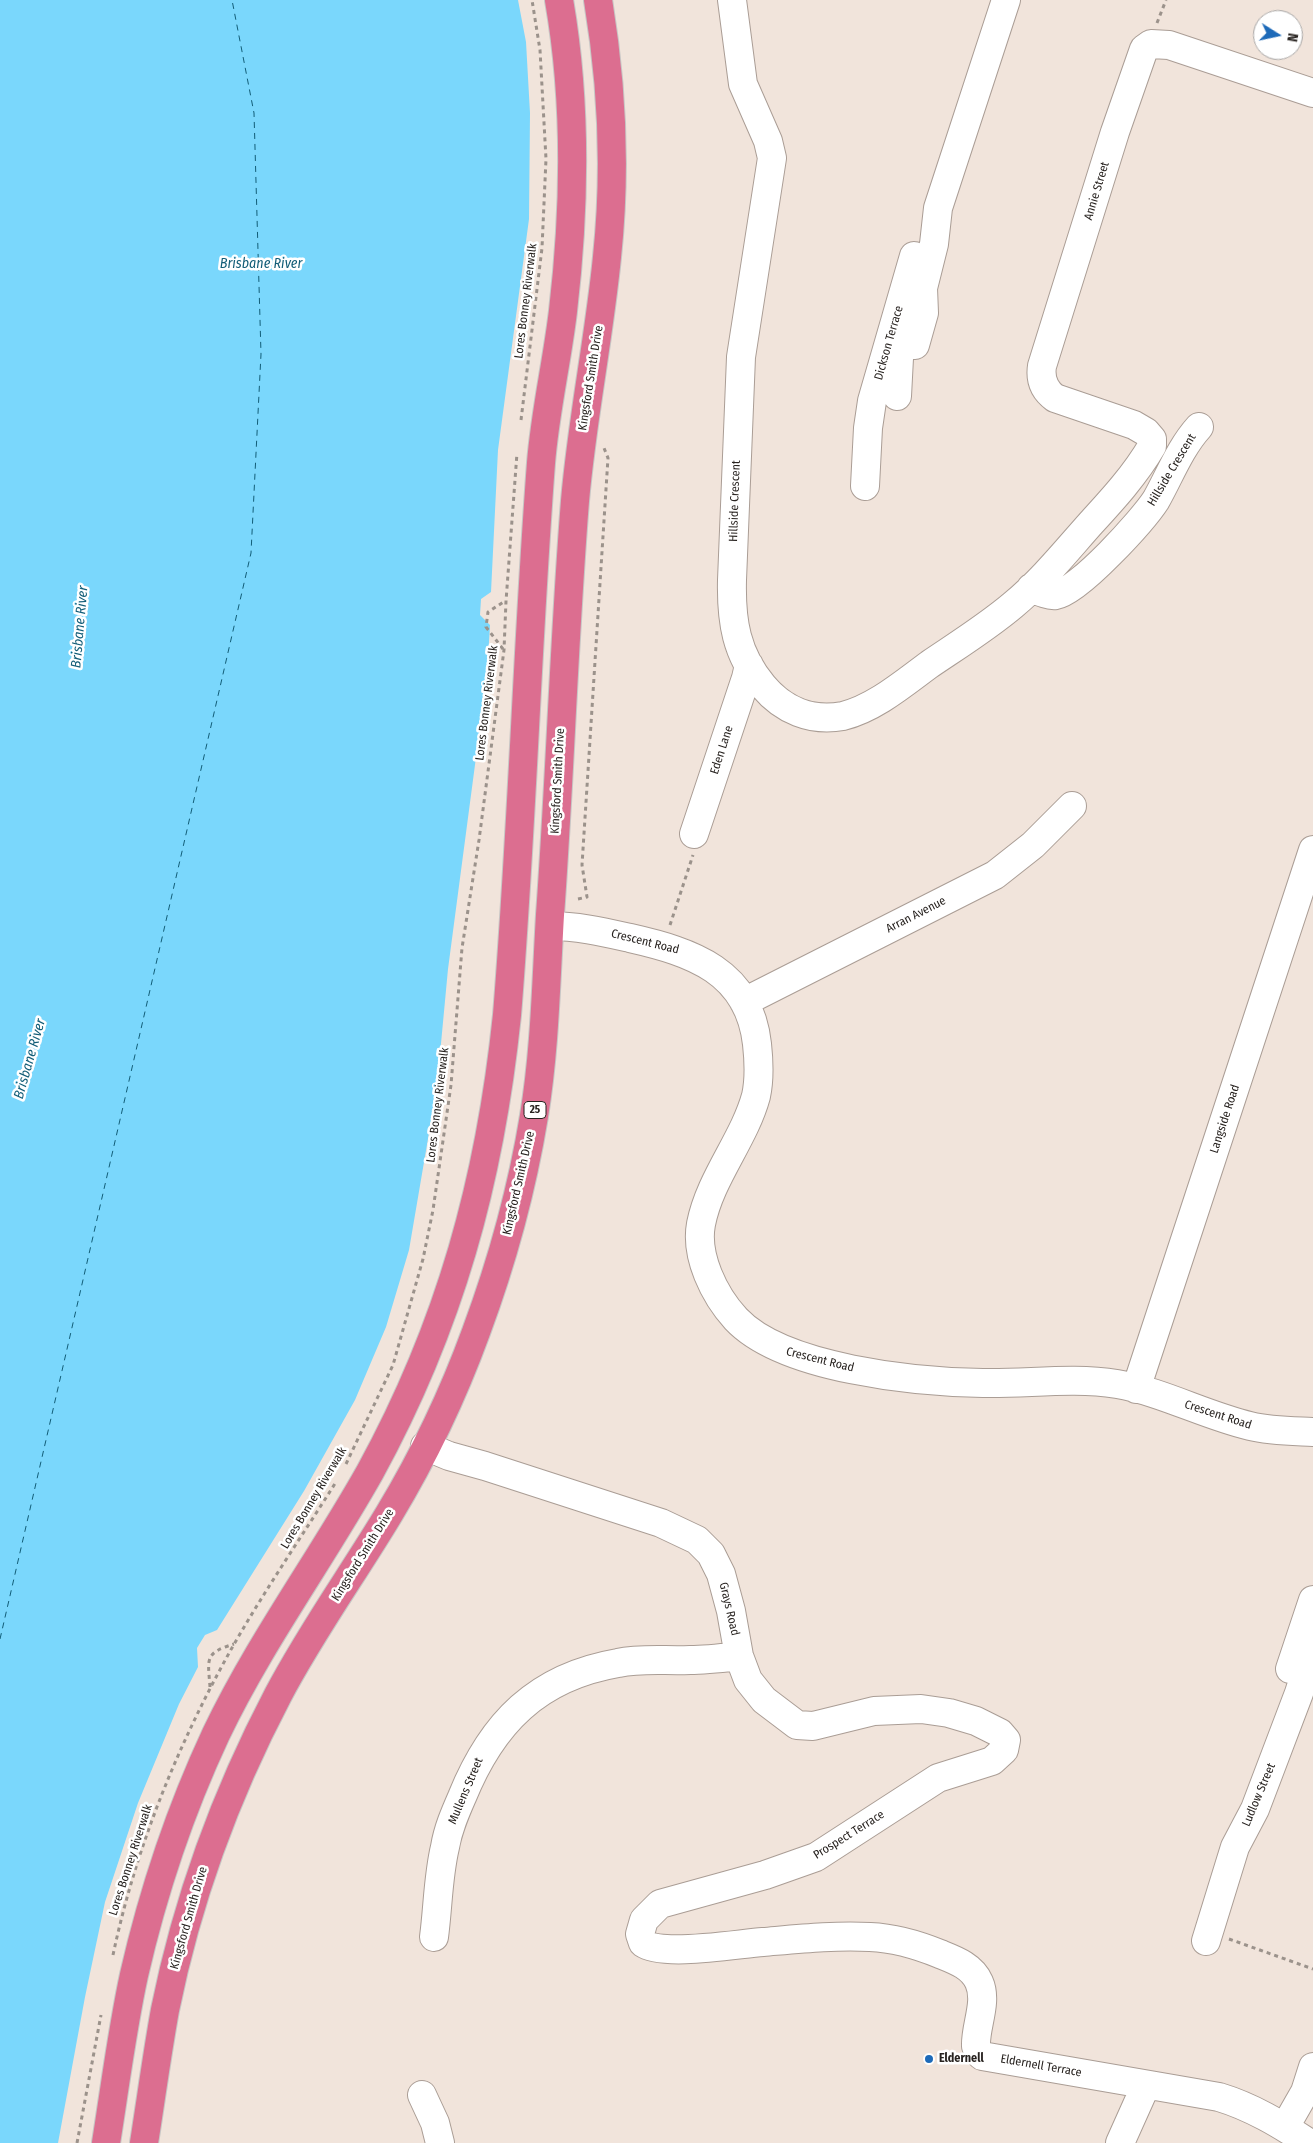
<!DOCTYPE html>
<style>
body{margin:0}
#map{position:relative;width:1313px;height:2143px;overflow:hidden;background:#f1e4db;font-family:"Fira Sans Condensed",sans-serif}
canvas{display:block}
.north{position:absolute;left:1253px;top:10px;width:50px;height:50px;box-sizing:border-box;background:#fff;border:1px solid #a9a7a6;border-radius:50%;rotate:100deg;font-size:14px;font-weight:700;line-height:20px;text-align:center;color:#282320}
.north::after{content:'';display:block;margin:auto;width:18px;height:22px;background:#1d6ab9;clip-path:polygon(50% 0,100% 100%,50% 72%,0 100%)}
</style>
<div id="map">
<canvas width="1313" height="2143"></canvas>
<div class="north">N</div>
</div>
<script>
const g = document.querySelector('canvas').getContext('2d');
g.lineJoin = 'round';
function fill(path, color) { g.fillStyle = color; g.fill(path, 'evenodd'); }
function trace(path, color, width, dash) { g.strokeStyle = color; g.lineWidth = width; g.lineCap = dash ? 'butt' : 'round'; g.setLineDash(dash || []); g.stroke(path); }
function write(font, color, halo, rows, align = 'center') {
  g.font = font + ' "Fira Sans Condensed",sans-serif'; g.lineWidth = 5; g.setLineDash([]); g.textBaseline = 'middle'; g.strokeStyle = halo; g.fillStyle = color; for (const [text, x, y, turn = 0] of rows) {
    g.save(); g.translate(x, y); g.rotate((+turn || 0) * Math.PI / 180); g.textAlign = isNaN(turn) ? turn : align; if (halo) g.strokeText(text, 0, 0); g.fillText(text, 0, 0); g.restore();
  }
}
fill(new Path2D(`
 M0,0h518l8,42 4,71 -1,106 -31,231 -7,142 -10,7 -1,16 10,10 -3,49 -39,295 -11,117 -28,164 -23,77 -31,73 -51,91 -87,139 -12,5 -8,13 1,19 -19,37 -41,99 -33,99 -20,95 -27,146h-58z`), '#7ad7fc');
trace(new Path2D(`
 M0,1639l251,-1086 10,-199 -7,-241 -22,-113`), '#125d77', 1, [6, 5]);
const minor = new Path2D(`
 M732,0l11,84 25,57 4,17 -31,199 -9,223c-1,41 4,74 31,106 20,24 48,36 80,30 32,-8 61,-33 87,-52 28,-19 57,-37 83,-59 29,-24 53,-54 78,-82 22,-24 44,-48 61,-77v-7l-6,-7 -12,-7 -79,-27c-11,-8 -15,-19 -13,-32l73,-234 29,-83 7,-5 18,1 144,48
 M915,345l9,-32 -1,-25 11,-44 4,-36 68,-208
 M897,396l2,-38 4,-20
 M865,486l3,-58 4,-27 42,-145
 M1031,588c7,3 17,8 25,7 23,-4 87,-75 100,-95 14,-25 24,-52 43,-73
 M694,834l52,-156 3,-13
 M550,926c27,0 53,6 80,12 62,14 119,33 127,106 2,18 3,34 -1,52 -12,44 -46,82 -55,128 -6,32 13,71 35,95 47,50 180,63 247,64 44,1 90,-6 134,1 46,8 87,31 133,42 20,5 42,5 63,6
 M744,1002l251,-127 38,-30 39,-39
 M1136,1389l177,-539
 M425,1446l24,10 36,10 176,57 36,17 14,14 10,20 10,37 8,45 9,24 16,20 33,25 16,1 61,-15 47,-2 28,4 27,8 24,12 6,7 -2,10 -12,11 -54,17 -122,79 -51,18 -105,29 -16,16 -4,14 3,9c20,14 93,1 120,-1 35,-3 72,-7 107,-5 24,1 48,8 70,17 15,6 32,12 39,28 9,20 -4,44 -3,64l2,6 4,4 237,41c33,10 61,27 90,46
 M1290,1669l23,-69
 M434,1937c4,-30 4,-61 11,-90 3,-18 10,-34 17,-50 30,-74 75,-120 156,-134 23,-5 47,-2 72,-3 16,0 32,-2 49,-4
 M1206,1941l29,-94 20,-38 44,-116 14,-44
 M422,2095l13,28 5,20
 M1285,2127l20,-35 8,-25
 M1120,2143l26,-58`);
const highway = new Path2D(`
 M106,2143c9,-56 16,-113 28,-168 19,-83 46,-164 82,-241 44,-92 104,-173 154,-262 80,-146 120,-292 137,-457 15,-183 20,-368 34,-552 4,-51 16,-101 22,-152 12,-103 14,-208 -4,-311
 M144,2143c7,-44 13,-89 21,-133 22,-109 61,-216 113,-315 33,-63 75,-121 111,-181 35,-58 64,-119 87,-182 26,-70 46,-143 58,-216 11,-67 12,-134 16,-201 10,-138 14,-276 25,-414 7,-82 24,-162 32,-244 9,-85 5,-173 -9,-257`);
trace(minor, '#aa9d95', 30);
trace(highway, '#c7c6c5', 30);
trace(new Path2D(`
 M1157,23l9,-23
 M521,420l21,-172 4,-89 -6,-109 -8,-50
 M503,649l-17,-22 2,-15 17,-11
 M578,899l9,-2 -5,-32 26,-407 -4,-10
 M670,925l23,-70
 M346,1464l47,-99 30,-106 10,-49 18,-125 11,-137 17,-108 25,-190 2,-49 11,-148
 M210,1687c-2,-28 -6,-34 24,-43
 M1229,1939l84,30
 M113,1955c23,-109 66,-213 120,-309 32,-56 69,-110 103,-164
 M77,2143l24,-128`), '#9b928b', 3, [4, 4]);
trace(minor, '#fff', 28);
trace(highway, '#dc6e90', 28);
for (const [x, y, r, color] of [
 [929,2059,5,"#1d6ab9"]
]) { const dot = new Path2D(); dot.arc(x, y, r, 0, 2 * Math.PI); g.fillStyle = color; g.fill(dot); trace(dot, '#fff', 2); }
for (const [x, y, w] of [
 [535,1110,22]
]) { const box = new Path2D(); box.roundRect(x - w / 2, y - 8.5, w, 17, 4); g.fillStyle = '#fff'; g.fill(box); trace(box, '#282320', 1); }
write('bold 11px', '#282320', null, [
 ["25",535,1110]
]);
write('12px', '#282320', '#fff', [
 ["Annie Street",1097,191,-73],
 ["Lores Bonney Riverwalk",526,301,-83],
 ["Dickson Terrace",889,343,-74],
 ["Kingsford Smith Drive",591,378,-81],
 ["Hillside Crescent",1172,470,-59],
 ["Hillside Crescent",735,501,-88],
 ["Lores Bonney Riverwalk",487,703,-83],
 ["Eden Lane",722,750,-72],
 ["Kingsford Smith Drive",558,781,-87],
 ["Arran Avenue",916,915,-27],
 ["Crescent Road",645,942,14],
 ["Lores Bonney Riverwalk",438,1105,-83],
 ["Langside Road",1225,1119,-72],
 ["Kingsford Smith Drive",519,1183,-77],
 ["Crescent Road",820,1360,14],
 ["Crescent Road",1218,1415,18],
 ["Lores Bonney Riverwalk",314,1498,-59],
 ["Kingsford Smith Drive",363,1555,-58],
 ["Grays Road",729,1609,77],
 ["Mullens Street",466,1791,-67],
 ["Ludlow Street",1259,1795,-67],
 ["Prospect Terrace",849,1835,-32],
 ["Lores Bonney Riverwalk",131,1860,-72],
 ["Kingsford Smith Drive",189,1918,-74],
 ["Eldernell Terrace",1041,2066,10]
]);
write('bold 12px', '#282320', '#fff', [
 ["Eldernell",939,2059]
], 'left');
write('italic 14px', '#125d77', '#fff', [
 ["Brisbane River",261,264],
 ["Brisbane River",80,627,-85],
 ["Brisbane River",30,1059,-74]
]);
</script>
